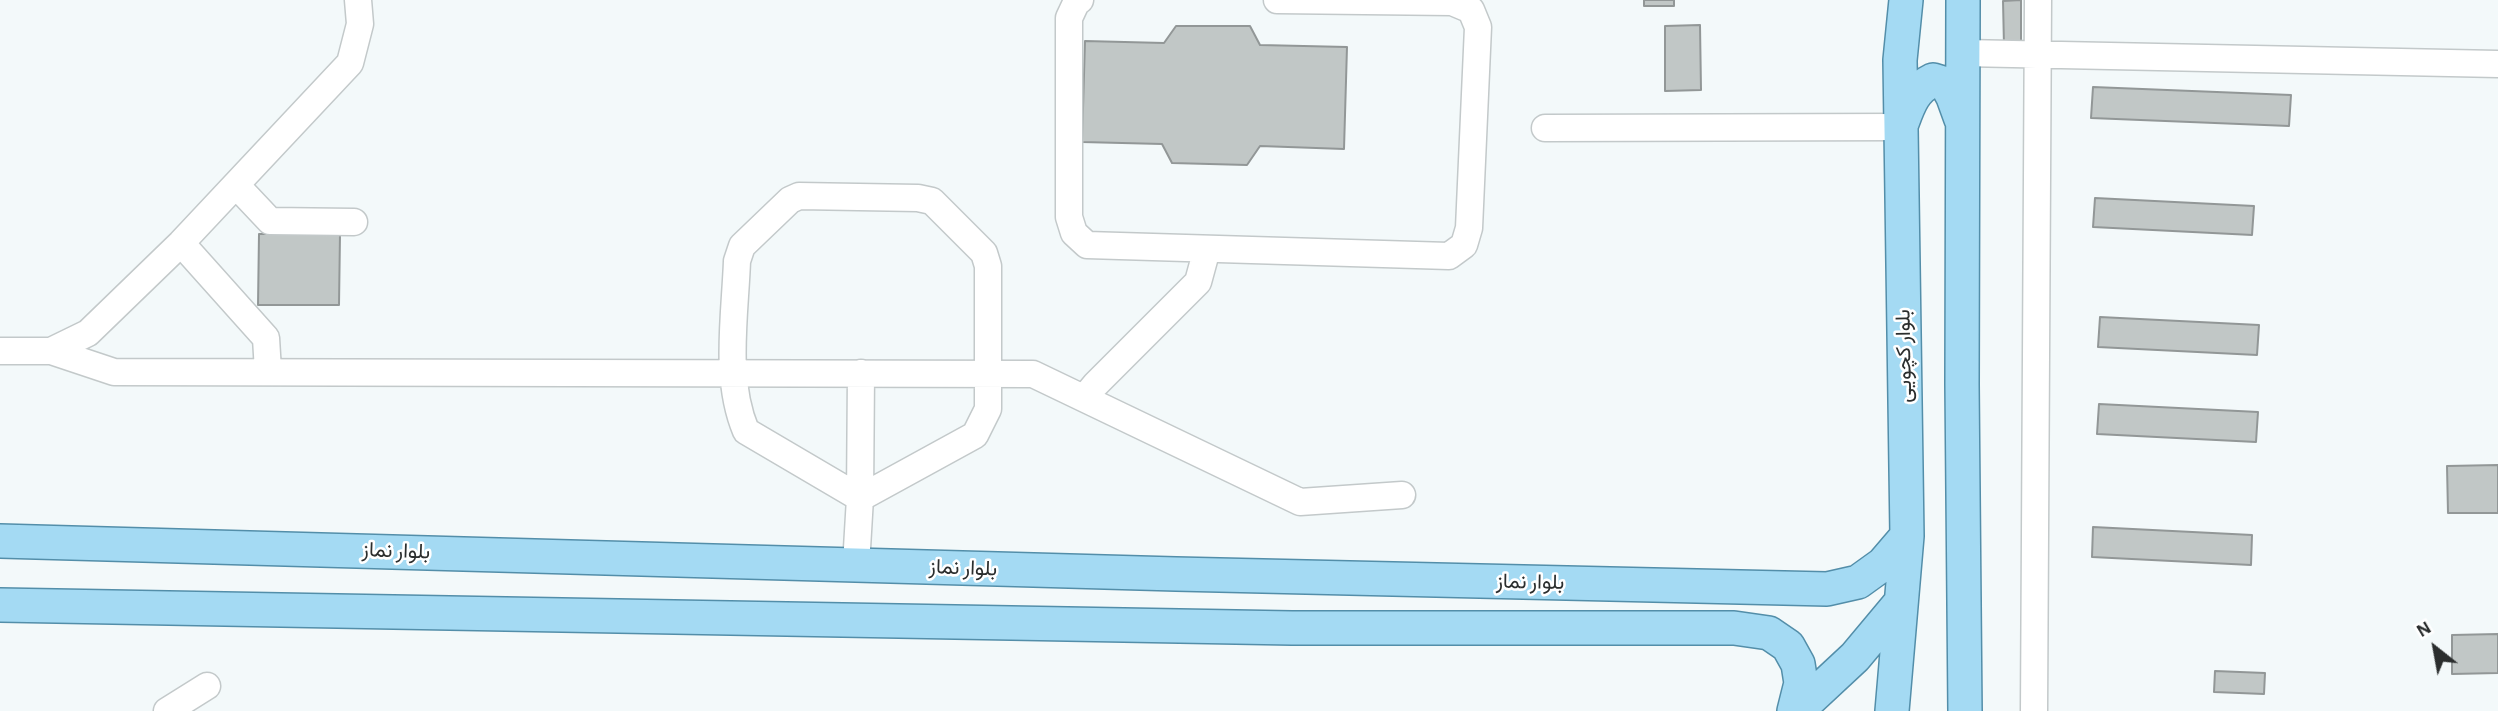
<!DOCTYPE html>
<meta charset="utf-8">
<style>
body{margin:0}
#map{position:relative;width:2498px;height:711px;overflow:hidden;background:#f3f9fa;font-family:"Alegreya Sans",sans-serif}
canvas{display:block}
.north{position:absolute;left:2400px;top:613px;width:70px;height:70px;-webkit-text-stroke:5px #fff;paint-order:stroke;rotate:329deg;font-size:19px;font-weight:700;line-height:28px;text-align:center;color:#2b2e2e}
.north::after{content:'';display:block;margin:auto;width:24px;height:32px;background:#2b2e2e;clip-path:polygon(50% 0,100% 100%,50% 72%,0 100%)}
</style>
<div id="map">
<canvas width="2498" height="711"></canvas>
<div class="north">N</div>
</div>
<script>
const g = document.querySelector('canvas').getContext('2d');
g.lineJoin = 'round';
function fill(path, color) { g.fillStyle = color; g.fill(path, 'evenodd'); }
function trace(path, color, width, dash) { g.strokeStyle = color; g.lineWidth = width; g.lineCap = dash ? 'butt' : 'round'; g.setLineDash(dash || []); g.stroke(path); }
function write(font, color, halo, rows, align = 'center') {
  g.font = font + ' "Alegreya Sans",Vazirmatn,sans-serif'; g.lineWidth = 5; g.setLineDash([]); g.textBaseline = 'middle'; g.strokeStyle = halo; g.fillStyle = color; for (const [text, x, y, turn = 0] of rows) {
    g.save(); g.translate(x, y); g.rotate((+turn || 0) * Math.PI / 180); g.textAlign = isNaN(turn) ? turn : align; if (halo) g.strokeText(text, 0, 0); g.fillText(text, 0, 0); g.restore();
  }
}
const building = new Path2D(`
 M1644,0h30v6h-30z
 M2021,0v46h-17l-1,-45z
 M1700,25l1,65 -36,1v-65z
 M1176,26h74l10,19 87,2 -3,102 -84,-3 -13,19 -75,-2 -10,-19 -80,-2 3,-101 79,2z
 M2093,87l198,8 -2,31 -198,-8z
 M2095,198l159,8 -2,29 -159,-8z
 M259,234h81l-1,71h-81z
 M2100,317l159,8 -2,30 -159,-8z
 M2099,404l159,8 -2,30 -159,-8z
 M2498,465v48h-50l-1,-47z
 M2093,527l159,8 -1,30 -159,-8z
 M2498,634v39l-46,1v-39z
 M2215,671l50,2 -1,21 -50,-2z`);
fill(building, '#c1c7c6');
trace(building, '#929797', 2);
const minor = new Path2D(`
 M1080,0l-4,3 -7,15v199l5,16 13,12 362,11 15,-11 5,-17 9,-201 -7,-17 -19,-8 -175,-2
 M1964,53l534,11
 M1545,128l356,-1
 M236,185l34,36 84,1
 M799,196l119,2 14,3 52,52 4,13v143l-13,26 -115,63 -114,-67c-22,-52 -11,-115 -9,-170l5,-15 48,-46z
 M181,243l85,95 2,33
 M0,351h51l37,-18 93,-90 169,-180 10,-39 -2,-24
 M51,351l63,21 919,2 267,128 102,-7
 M1085,397l10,-12 103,-103 9,-33
 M856,565l4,-67 1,-125
 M167,711l40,-25
 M2034,711l4,-711`);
const major = new Path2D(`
 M1963,0l-1,384 3,327
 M1902,123c7,-19 12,-34 31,-43l13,4 7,13 8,22
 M0,541l1176,33 651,15 31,-7 25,-18 24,-28
 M0,605l1292,23h442l35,5 19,13 10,18 3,19 -7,28
 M1797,711l58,-54 46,-55
 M1892,711l15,-175 -7,-476 6,-60`);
trace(minor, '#c3c9ca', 29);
trace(major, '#538ea9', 36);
trace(minor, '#fff', 26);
trace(major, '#a4daf3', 33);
write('21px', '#2b2e2e', '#fff', [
 ["بلوار کچویی",1904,356,-91],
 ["بلوار نماز",396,551,2],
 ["بلوار نماز",963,568,2],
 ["بلوار نماز",1530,582,1]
]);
</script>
